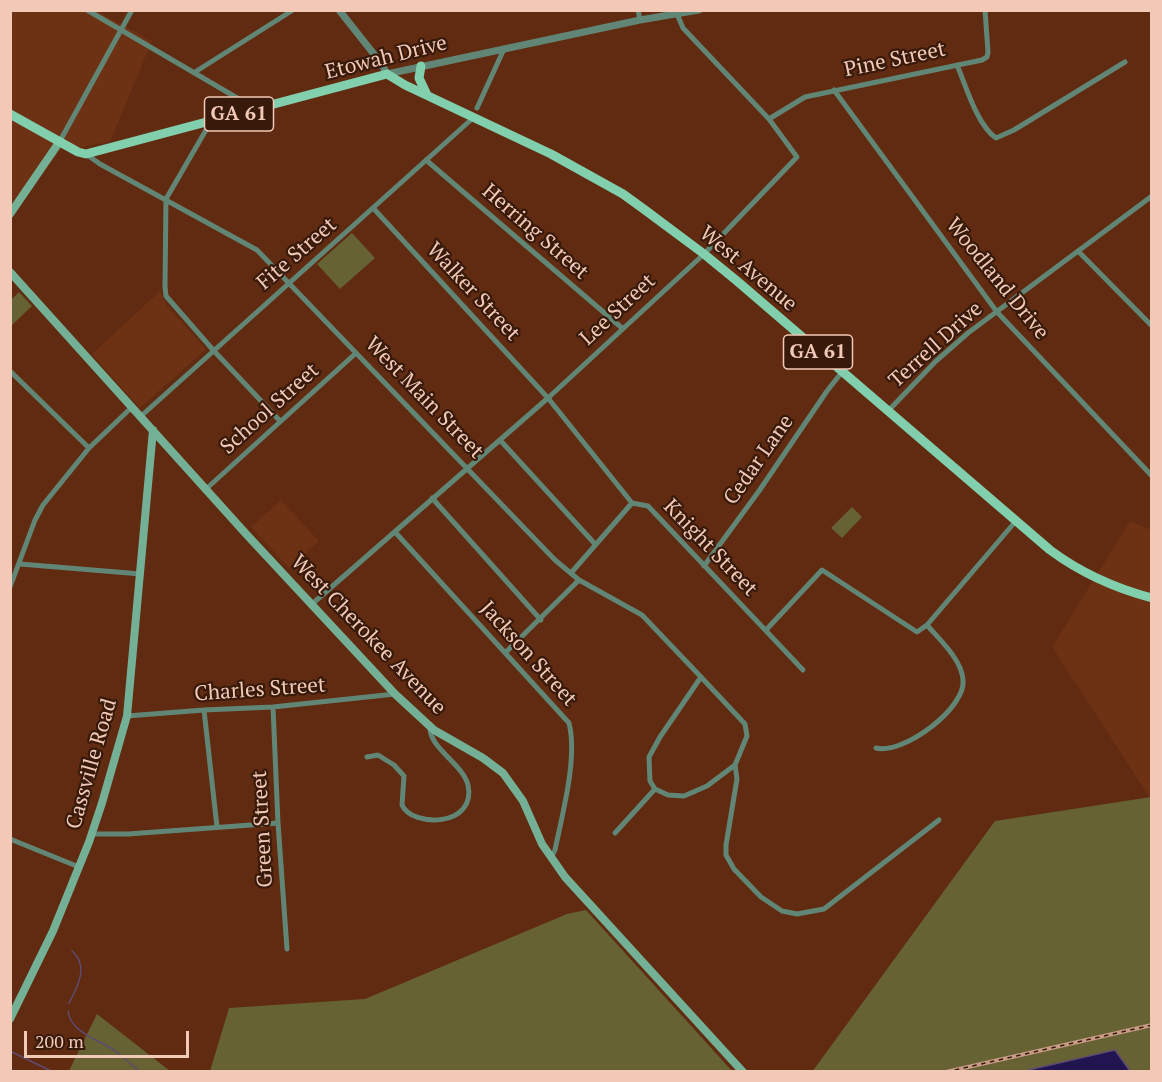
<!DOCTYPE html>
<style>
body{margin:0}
#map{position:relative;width:1162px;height:1082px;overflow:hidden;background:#602b10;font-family:"PT Serif",serif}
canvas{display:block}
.frame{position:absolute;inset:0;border:12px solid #f2c9b6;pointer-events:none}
.scale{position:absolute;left:24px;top:1031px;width:165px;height:27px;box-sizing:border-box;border:3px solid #f2c9b6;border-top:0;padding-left:8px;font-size:18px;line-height:21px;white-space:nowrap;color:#f2c9b6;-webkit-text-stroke:4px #381a0b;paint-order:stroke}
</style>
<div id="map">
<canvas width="1162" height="1082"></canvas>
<div class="frame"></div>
<div class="scale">200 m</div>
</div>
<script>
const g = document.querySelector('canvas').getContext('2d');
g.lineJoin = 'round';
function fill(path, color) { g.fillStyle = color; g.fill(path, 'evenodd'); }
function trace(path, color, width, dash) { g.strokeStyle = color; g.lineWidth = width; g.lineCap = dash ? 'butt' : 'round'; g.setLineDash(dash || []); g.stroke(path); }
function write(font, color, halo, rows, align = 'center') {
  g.font = font + ' "PT Serif",serif'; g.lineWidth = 4.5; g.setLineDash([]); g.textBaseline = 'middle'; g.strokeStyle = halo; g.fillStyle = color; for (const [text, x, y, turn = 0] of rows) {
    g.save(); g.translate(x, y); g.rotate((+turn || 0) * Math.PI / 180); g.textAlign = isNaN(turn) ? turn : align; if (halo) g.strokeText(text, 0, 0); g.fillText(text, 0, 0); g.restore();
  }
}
fill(new Path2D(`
 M11,11h86l55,30 -42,101 -49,8 -50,62z
 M160,291l7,15 39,43 -66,59 -48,-54z
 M281,500l38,41 -30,27 -38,-41z
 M1130,521l21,9 -1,268 -98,-151z`), '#6d3113');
fill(new Path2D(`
 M352,233l23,25 -35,31 -23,-25z
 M19,292l13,14 -21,20v-26z
 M852,507l10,10 -20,21 -11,-10z
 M1151,797v274l-339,1 183,-251z
 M586,910l146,161h-522l19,-63 136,-9 202,-85z
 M97,1014l73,57h-101z`), '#666234');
const water = new Path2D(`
 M1115,1050l15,21h-106z`);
fill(water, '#201551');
trace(water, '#5f4b6f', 1.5);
trace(new Path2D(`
 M69,1003c9,-17 20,-37 3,-52
 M68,1011c2,21 31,29 46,39 9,7 17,14 26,22
 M10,1051l43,21`), '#5f4b6f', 1.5);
trace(new Path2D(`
 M87,10l169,99
 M638,10l2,10
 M957,65c9,21 20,60 39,73l18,-8 111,-68
 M195,72l98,-62
 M834,90l163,222 155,164
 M477,108l27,-59
 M769,119l36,-22 177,-37 5,-3 1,-5 -3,-42
 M208,122l-2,8 -40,69 -1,88 1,9 48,55 66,70
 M60,141l72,-131
 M86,154l14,10 157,86 298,310 24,20 63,35 59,62 44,47 2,12 -12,29 -28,21 -23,10 -16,-1 -13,-6 -5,-8 -1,-24 11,-20 41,-60
 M426,160l196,168
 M374,209l174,189 84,105 16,3 155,164
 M1078,251l74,75
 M10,371l79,77
 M888,411l48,-50 32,-28 184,-137
 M140,417l333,-299
 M500,440l95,104
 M206,489l150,-136
 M432,498l109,122
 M395,532l174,191c9,35 -7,92 -14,127l-4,8
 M20,564l121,10
 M704,566l55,-75 68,-100 15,-19
 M571,573l61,-70
 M10,587l25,-67 8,-15 46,-57 43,-41
 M312,604l236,-206 156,-144 93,-97 -28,-38 -86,-91 -6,-14
 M766,630l56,-60 95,62 10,-7 88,-103
 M505,653l74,-73
 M273,707l5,116 9,126
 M204,710l13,117
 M127,716l77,-6 69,-3 122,-13
 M876,748c27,7 91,-40 87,-69 -2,-20 -23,-39 -36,-54
 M367,757l11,-2 16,10 10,11 -2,29c10,23 75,22 66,-20 -5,-21 -39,-37 -38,-58
 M735,765l2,14 -11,66v10l8,14 27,28 21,14 15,3 27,-5 115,-89
 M615,833l40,-44
 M92,834h36l150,-11
 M10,839l69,28`), '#628676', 5);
trace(new Path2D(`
 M339,10l42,53 6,11 253,-54 59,-10`), '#628676', 7);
trace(new Path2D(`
 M10,214l50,-73
 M10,272l237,263 148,159 39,36 49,28 20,15 20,28 19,43 23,33 178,195
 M10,1019l43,-88 36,-89 13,-39 25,-87 26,-286`), '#74b095', 8);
trace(new Path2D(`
 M421,66l-2,12 8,17
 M10,114l68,38 8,2 301,-80 18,11 146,69 72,40 22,16 59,44 33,27 313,269c31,23 64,38 102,48`), '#81cfad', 9);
const rail = new Path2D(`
 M946,1072l206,-47`);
trace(rail, '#c99c87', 4);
trace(rail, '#381a0b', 1.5, [4.5]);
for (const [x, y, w] of [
 [239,114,69],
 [818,352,69]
]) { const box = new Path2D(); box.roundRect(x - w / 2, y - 17, w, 34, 4.5); g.fillStyle = '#381a0b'; g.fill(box); trace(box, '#f2c9b6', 1.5); }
write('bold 20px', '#f2c9b6', null, [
 ["GA 61",239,114],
 ["GA 61",818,352]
]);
write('21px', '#f2c9b6', '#381a0b', [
 ["Etowah Drive",386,58,-14],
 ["Pine Street",895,60,-12],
 ["Herring Street",535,232,41],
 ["Fite Street",297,254,-41],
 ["West Avenue",748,269,40],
 ["Woodland Drive",997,279,51],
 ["Walker Street",473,292,47],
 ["Lee Street",618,310,-43],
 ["Terrell Drive",936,345,-42],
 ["West Main Street",424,398,46],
 ["School Street",270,409,-42],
 ["Cedar Lane",759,460,-55],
 ["Knight Street",710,548,46],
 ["West Cherokee Avenue",368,635,46],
 ["Jackson Street",528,654,48],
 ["Charles Street",260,690,-4],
 ["Cassville Road",92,764,-74],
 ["Green Street",263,829,-93]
]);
</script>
